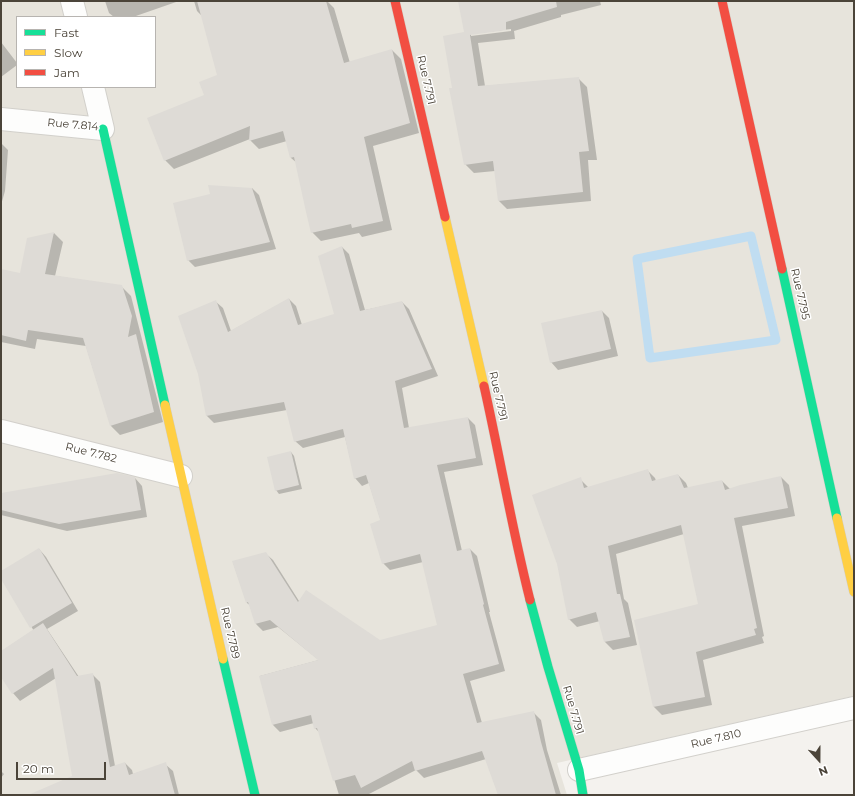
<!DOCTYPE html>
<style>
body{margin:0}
#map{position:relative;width:855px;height:796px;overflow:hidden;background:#f4f2ee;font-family:Montserrat,sans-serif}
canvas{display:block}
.frame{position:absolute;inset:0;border:2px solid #4b4439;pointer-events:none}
.legend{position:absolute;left:16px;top:16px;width:140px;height:72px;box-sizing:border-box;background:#fff;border:1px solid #b7b4b0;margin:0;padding:5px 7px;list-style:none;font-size:12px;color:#4b4439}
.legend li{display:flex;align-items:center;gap:8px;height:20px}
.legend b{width:20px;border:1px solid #b7b4b0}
.north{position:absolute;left:799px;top:740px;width:40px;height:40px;-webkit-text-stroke:3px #fff;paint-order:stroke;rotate:159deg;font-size:11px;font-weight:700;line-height:16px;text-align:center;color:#4b4439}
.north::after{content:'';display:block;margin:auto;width:14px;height:18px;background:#4b4439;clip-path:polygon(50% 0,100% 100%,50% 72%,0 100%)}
.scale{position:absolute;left:16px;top:762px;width:90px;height:18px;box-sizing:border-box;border:2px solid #4b4439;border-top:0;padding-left:5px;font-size:12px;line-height:14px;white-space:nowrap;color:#4b4439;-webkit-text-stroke:3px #fff;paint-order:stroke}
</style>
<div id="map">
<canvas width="855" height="796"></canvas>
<div class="frame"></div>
<ul class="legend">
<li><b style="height:5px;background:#16e098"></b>Fast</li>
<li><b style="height:5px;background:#ffcf43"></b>Slow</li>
<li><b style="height:5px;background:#f24e42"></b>Jam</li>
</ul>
<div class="north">N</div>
<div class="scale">20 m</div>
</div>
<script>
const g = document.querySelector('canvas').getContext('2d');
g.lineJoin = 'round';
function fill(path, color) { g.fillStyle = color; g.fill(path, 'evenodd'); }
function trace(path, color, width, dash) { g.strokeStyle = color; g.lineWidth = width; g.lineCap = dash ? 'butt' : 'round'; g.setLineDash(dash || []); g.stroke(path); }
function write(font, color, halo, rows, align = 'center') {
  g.font = font + ' Montserrat,sans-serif'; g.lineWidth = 3; g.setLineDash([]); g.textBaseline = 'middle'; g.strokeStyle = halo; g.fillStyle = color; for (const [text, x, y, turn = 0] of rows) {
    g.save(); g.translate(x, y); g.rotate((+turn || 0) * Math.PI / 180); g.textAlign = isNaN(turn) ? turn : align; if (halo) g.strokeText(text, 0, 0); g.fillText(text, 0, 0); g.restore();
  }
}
fill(new Path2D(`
 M1,1h853v695l-297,67 10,32h-566zM17,17h138v70h-138z`), '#e7e4dc');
fill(new Path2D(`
 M105,1h74l-46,16h-19l-5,-4z
 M194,1h133l7,7 16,55 42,-13 9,9 18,74 -46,13 19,84 -30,7 -3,-4 -38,8 -9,-9 -15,-69 -6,-5 -4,-17 -28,8 -9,-9v-1l-76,30 -9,-9 53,-84 -15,-59 -6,-6z
 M459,1h141l1,4 -40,10v2l-47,14 1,8 -37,4 7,43 93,-8 9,9 10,73h-9l3,41 -84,8 -8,-8 -4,-30 -21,2 -9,-9 -12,-75 12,-56zM511,29v2l-40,5v-2z
 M1,42l16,21v2l-16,12z
 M1,143l7,7 -3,41 -4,14z
 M252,188l7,7 17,54 -81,18 -7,-7z
 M54,233l9,9 -8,34 66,10 10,10 32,126 -43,13 -9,-9 -25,-80 -49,-7 -2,10 -34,-7v-72l19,4z
 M342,247l7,7 16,56 37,-8 7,7 29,67 -36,12 7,40 59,-10 7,7 8,40 -39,7 18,79 8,-2 7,7 13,56h-1l16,59 -35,10 12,42 52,-10 7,7 6,30 14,45h-62l-13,-36 -62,19 -8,-8 -49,25h-28l-19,-62 -5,-5 -1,-5 -34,9 -7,-7 -13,-49 59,-16 -41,-33 -15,4 -7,-7 -5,-18 -4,-3 -14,-41 32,-9 8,7 26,41 81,40 58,-15 -15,-64 -33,8 -7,-7 -2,-42 -12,-38 -7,3 -7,-8 -10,-41 -42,11 -8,-7 -8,-31 -73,13 -8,-8 9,-114 8,7 8,23 58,-32 7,7 6,19 33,-10z
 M602,311l7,7 9,38 -60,14 -7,-8z
 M291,452l3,4 8,33 -23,5 -3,-4z
 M647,470l8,8 1,3 22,-6 8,8 2,5 34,-7 8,8 51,-12 8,8 6,31 -53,10 22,110 -2,1 2,6 -61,17 9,45 -50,10 -8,-8 -18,-86 63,-16 -15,-71 -68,20 8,45 4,4 9,42 -24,5 -8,-8 -5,-21 -23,6 -8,-8 11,-140 9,9z
 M135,478l7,8 5,31 -80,14 -66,-16v-21z
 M39,549l7,8 32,54 -31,18 32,48 13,-3 8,8 15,84 10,-3 7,7 1,4 32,-10 8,7 6,24h-104l-1,-18 -18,-99 -36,23 -7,-8 -12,-18v-22l33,-22 -33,-54v-5z
 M1,771l3,3 -3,4z`), '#0003');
trace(new Path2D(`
 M751,236l25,104 -126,18 -13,-99z`), '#c0ddf1', 9);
fill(new Path2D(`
 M197,1h129l18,62 48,-14 18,74 -46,14 19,84 -31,7 -1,-4 -40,9 -5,-21 -12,-55 -4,1 -7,-27 -34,10 1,-15 -86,35 -17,-43 57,-23 -5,-13 18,-7z
 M458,1h98l1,6 -51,15v8l-36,5 8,51 101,-9 10,74 -10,1 4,40 -85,9 -5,-40 -29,4 -15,-77h3l-9,-52 21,-4z
 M208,185l44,3 18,54 -83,19 -14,-58 37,-9z
 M54,232l-9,42 77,11 10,31 -4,21 8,-3 18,78 -44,14 -27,-88 -55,-8 -2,11 -25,-6v-66l19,4 7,-35z
 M342,246l18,65 42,-10 30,68 -37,12 9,47 64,-11 8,41 -39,7 20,86 13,-3 14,56 -1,1 16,59 -36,10 14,49 57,-12 7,31 15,53h-58l-16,-44 -67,20 -3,-10 -51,27 -6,-13 -22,6 -16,-53 -3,1 -3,-14 -39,10 -13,-49 59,-16 -48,-40 -15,4 -7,-22 -2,1 -14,-42 34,-9 32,50 8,-12 74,50 57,-15 -17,-71 -38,10 -12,-40 10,-4 -14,-45 -12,4 -11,-50 -49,13 -10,-40 -78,14 -8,-42 -20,-58 38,-16 12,32 61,-34 9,27 36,-11 -16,-58z
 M602,310l9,39 -61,14 -9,-40z
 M291,451l8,34 -24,6 -8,-34z
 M648,469l4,12 26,-7 6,14 38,-8 3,10 15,-5 41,-9 7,32 -54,10 23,110 -3,1 2,6 -60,17 9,45 -52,10 -19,-87 64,-16 -17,-79 -73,21 9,48h3l10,43 -26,5 -8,-30 -28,8 -11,-56 -25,-69 49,-18 3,11z
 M117,473l18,4 6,33 -82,14 -58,-14v-17z
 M39,548l33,55 -42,25 -29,-49v-8z
 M43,623l34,53 16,-3 17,94 15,-5 4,13 37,-13 9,33h-147l44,-19 -19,-108 -41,26 -11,-17v-26z`), '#dedbd6');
const street = new Path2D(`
 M72,1l4,16
 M1,119l102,10 -10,-42
 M1,431l180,45
 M579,770l275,-62`);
const fast = new Path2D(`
 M103,129l62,276
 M782,269l55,249
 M530,600l18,67 31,103 4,25
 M223,659l32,136`);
const slow = new Path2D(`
 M445,217l39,169
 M165,405l58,254
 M837,518l17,74`);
const jam = new Path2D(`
 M395,1l50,216
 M722,1l60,268
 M484,386c16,71 28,143 46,214`);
trace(street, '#d2d0cb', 24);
trace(fast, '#d3cfc5', 10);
trace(slow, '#d3cfc5', 10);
trace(jam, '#d3cfc5', 10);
trace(street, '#fdfdfc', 22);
trace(fast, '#16e098', 9);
trace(slow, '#ffcf43', 9);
trace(jam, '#f24e42', 9);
write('11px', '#4b4439', '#fff', [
 ["Rue 7.791",426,80,77],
 ["Rue 7.814",73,125,5],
 ["Rue 7.795",800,294,77],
 ["Rue 7.791",498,396,77],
 ["Rue 7.782",91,453,14],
 ["Rue 7.789",230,633,77],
 ["Rue 7.791",573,710,74],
 ["Rue 7.810",716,739,-13]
]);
</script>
